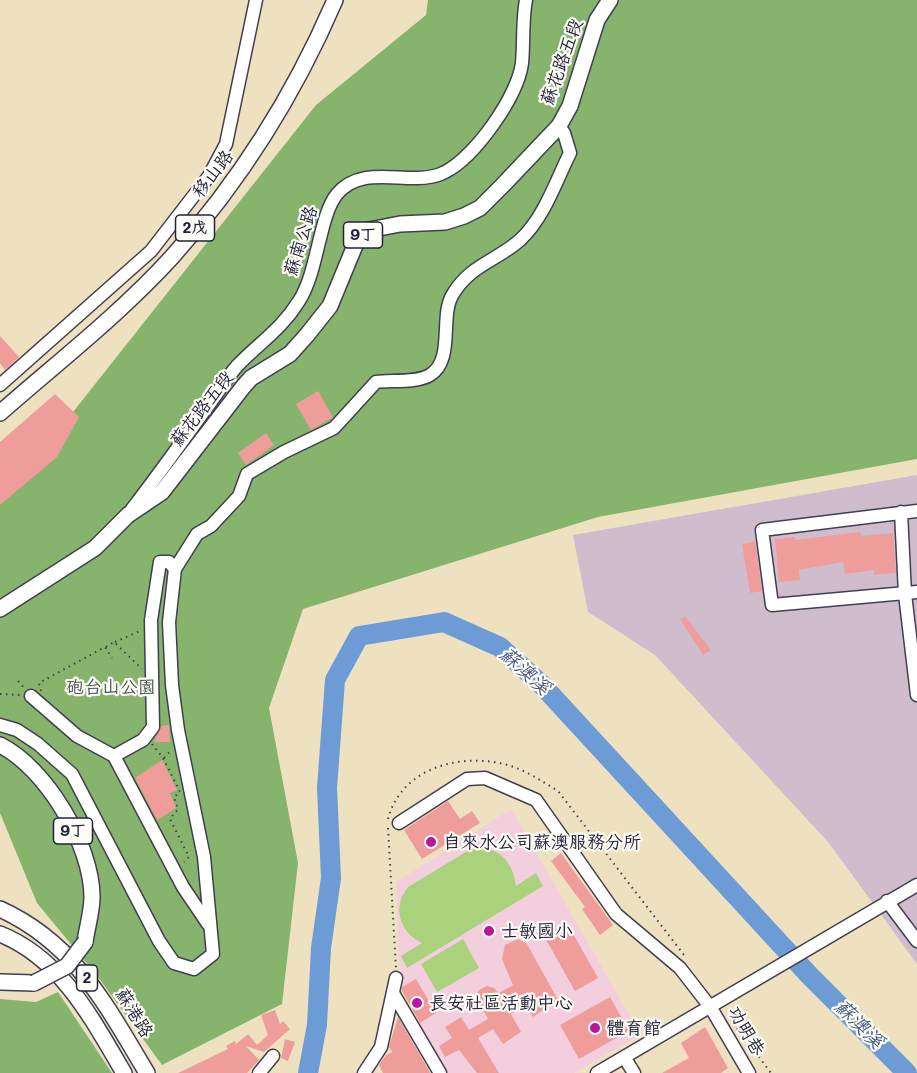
<!DOCTYPE html>
<meta charset="utf-8">
<style>
body{margin:0}
canvas{display:block;background:#eee1c0}
</style>
<canvas width="917" height="1073"></canvas>
<script>
const g = document.querySelector('canvas').getContext('2d');
g.lineJoin = 'round';
function fill(path, color) { g.fillStyle = color; g.fill(path, 'evenodd'); }
function trace(path, color, width, dash) { g.strokeStyle = color; g.lineWidth = width; g.lineCap = dash ? 'butt' : 'round'; g.setLineDash(dash || []); g.stroke(path); }
function write(font, color, halo, rows, align = 'center') {
  g.font = font + ' Mali,"LXGW WenKai TC",sans-serif'; g.lineWidth = 4.5; g.setLineDash([]); g.textBaseline = 'middle'; g.strokeStyle = halo; g.fillStyle = color; for (const [text, x, y, turn = 0] of rows) {
    g.save(); g.translate(x, y); g.rotate((+turn || 0) * Math.PI / 180); g.textAlign = isNaN(turn) ? turn : align; if (halo) g.strokeText(text, 0, 0); g.fillText(text, 0, 0); g.restore();
  }
}
fill(new Path2D(`
 M511,809l130,226 -67,38h-128l-28,-49 17,-11 -19,-33 -16,9 -4,-107z`), '#f3cfde');
fill(new Path2D(`
 M917,475v489l-88,-121 -174,-188 -67,-43 -15,-77z`), '#cfbdce');
fill(new Path2D(`
 M474,847c25,0 39,14 42,39l20,-13 7,13 -136,82 -6,-12 21,-13c-23,-11 -30,-37 -14,-56z
 M463,939l16,29 -42,24 -16,-28z`), '#aad27d');
fill(new Path2D(`
 M428,0h489v459l-319,58 -295,92 -34,99 29,155 -16,141 -120,61 -64,-88 -61,-74 -37,-90v-317l16,-12 300,-379 110,-90z
 M58,992l54,81h-112v-74l36,3z`), '#87b46c');
trace(new Path2D(`
 M308,1073l9,-48 4,-77 10,-70 -4,-90 8,-108 24,-44 85,-14 56,25 41,37 268,291 98,98`), '#6d9bd5', 20);
fill(new Path2D(`
 M0,336l19,21 -14,13 -5,-7z
 M318,391l15,26 -22,13 -15,-26z
 M55,394l24,23 -22,40 -57,48v-63z
 M266,433l8,12 -28,20 -8,-12z
 M860,532l1,4 32,-3 3,40 -22,2v-5l-29,4 -2,-12 -44,8 1,10 -21,2 -4,-43 20,-2v3z
 M755,541l7,50 -12,2 -8,-49z
 M685,616l26,34 -8,5 -23,-36z
 M169,725l1,17h-16l7,-16z
 M162,760l15,30 -7,3 6,15 -19,12 -22,-42z
 M448,801l12,18 12,-8 8,12 -58,36 -18,-29z
 M561,853l52,72 -13,10 -18,-26 3,-2 -34,-46z
 M567,923l31,55 -23,13 -31,-55z
 M518,939l9,5 31,56 -25,17 -8,-13 -14,10 10,18 -18,12 -10,-15 -15,9 21,35h-22l-18,-23 -14,7 -6,-11 13,-8 -7,-11 16,-10 8,13 19,-11 -12,-22 3,-7 8,-4 7,2 5,5 14,-8 -11,-26 3,-14z
 M416,979l20,34 -16,10 -18,-32v-4z
 M610,997l19,34 -50,28 -19,-34z
 M275,1010l5,14 3,-3 7,8 -26,23 -18,-6 13,14 -12,13h-69l50,-24 -2,-3 9,-5 1,3 12,-10 9,11 11,-10 -7,-20z
 M398,1017l30,52 2,4h-47l-4,-8 7,-10 6,-3 -3,-5z
 M705,1027l23,41 -7,5h-59l27,-15 -8,-15z
 M285,1039l10,3 -7,19 -7,-3z`), '#ee9d9b');
const minor = new Path2D(`
 M0,385l151,-134 58,-75 17,-32 30,-144
 M132,509c24,-31 47,-63 70,-95 12,-15 22,-33 35,-48 23,-24 44,-36 62,-65 19,-29 20,-85 38,-107 21,-25 54,-15 81,-16 8,0 20,-2 27,-6 30,-15 73,-76 77,-109 2,-21 0,-42 4,-63
 M917,511l-155,19 10,75 145,-13
 M901,512l4,82 12,101
 M31,696l46,40 37,20 69,131 25,37
 M0,725l17,5 21,14 34,30 87,167 15,22 20,6 19,-15 -9,-97 -26,-127 -6,-45 -3,-63 6,-53 22,-35 14,-8 28,-30 8,-22 37,-22 50,-24 42,-46c15,-2 41,1 54,-7 25,-15 9,-60 23,-81 17,-29 45,-34 67,-54 24,-22 36,-59 50,-87l-6,-20 -5,-7
 M114,756l29,-16 10,-13 -2,-107 9,-58h9l6,7
 M399,823l68,-44 18,-1 51,22 80,114 64,54 31,40 38,65
 M887,901l30,40
 M393,993l47,80
 M624,1057l10,16
 M259,1073l14,-17
 M364,1073l17,-26 15,-69
 M597,1073l320,-188`);
const major = new Path2D(`
 M0,413c58,-51 120,-99 172,-156 68,-76 123,-164 163,-257
 M0,609l95,-61 33,-33 34,-23 81,-105 8,-9 39,-24 17,-19 23,-29 26,-63 13,-13 31,-6 45,-2 19,-6 16,-8 23,-23 56,-59 11,-20 27,-86 13,-20
 M0,745c46,23 92,100 92,152 0,14 -5,31 -7,45
 M0,909c75,34 106,96 147,164
 M0,934c62,25 92,85 124,139
 M0,982l34,1`);
trace(minor, '#413f4f', 15);
trace(major, '#413f4f', 18);
trace(new Path2D(`
 M115,642l27,-12
 M106,647l8,-5 28,27
 M18,681l7,8
 M41,691l-2,-8 66,-36 7,11
 M0,694l21,1
 M152,744l11,14 17,34 -6,5 4,12 -8,10 19,38 -5,5
 M164,758l8,-9
 M388,819c13,-50 69,-66 116,-55 20,5 36,16 54,27l126,164
 M388,828l8,141
 M737,1028l34,45`), '#413f4f', 2, [1.5, 4.5]);
trace(minor, '#fff', 12);
trace(major, '#fff', 15);
const majorBridge = new Path2D(`
 M34,983l33,-17 18,-24`);
trace(majorBridge, '#413f4f', 18, []);
trace(majorBridge, '#fff', 15);
for (const [x, y, r, color] of [
 [431,842,6,"#b5179e"],
 [489,931,6,"#b5179e"],
 [417,1003,6,"#b5179e"],
 [595,1028,6,"#b5179e"]
]) { const dot = new Path2D(); dot.arc(x, y, r, 0, 2 * Math.PI); g.fillStyle = color; g.fill(dot); trace(dot, '#fdfcf7', 2); }
for (const [x, y, w] of [
 [195,228,39],
 [363,235,39],
 [73,831,39],
 [87,978,21]
]) { const box = new Path2D(); box.roundRect(x - w / 2, y - 13, w, 26, 4.5); g.fillStyle = '#fdfcf7'; g.fill(box); trace(box, '#22223b', 1.5); }
write('bold 16px', '#22223b', null, [
 ["2戊",195,228],
 ["9丁",363,235],
 ["9丁",73,831],
 ["2",87,978]
]);
write('18px', '#22223b', '#fdfcf7', [
 ["蘇花路五段",562,62,-70],
 ["移山路",213,174,-52],
 ["蘇南公路",301,241,-72],
 ["蘇花路五段",202,409,-52],
 ["蘇港路",134,1013,59],
 ["功明巷",746,1031,60]
]);
write('18px', '#4b574f', '#fdfcf7', [
 ["砲台山公園",111,687]
]);
write('18px', '#22223b', '#fdfcf7', [
 ["自來水公司蘇澳服務分所",443,842],
 ["士敏國小",501,931],
 ["長安社區活動中心",429,1003],
 ["體育館",607,1028]
], 'left');
write('italic 20px', '#445880', '#fdfcf7', [
 ["蘇澳溪",525,671,42],
 ["蘇澳溪",859,1024,45]
]);
</script>
